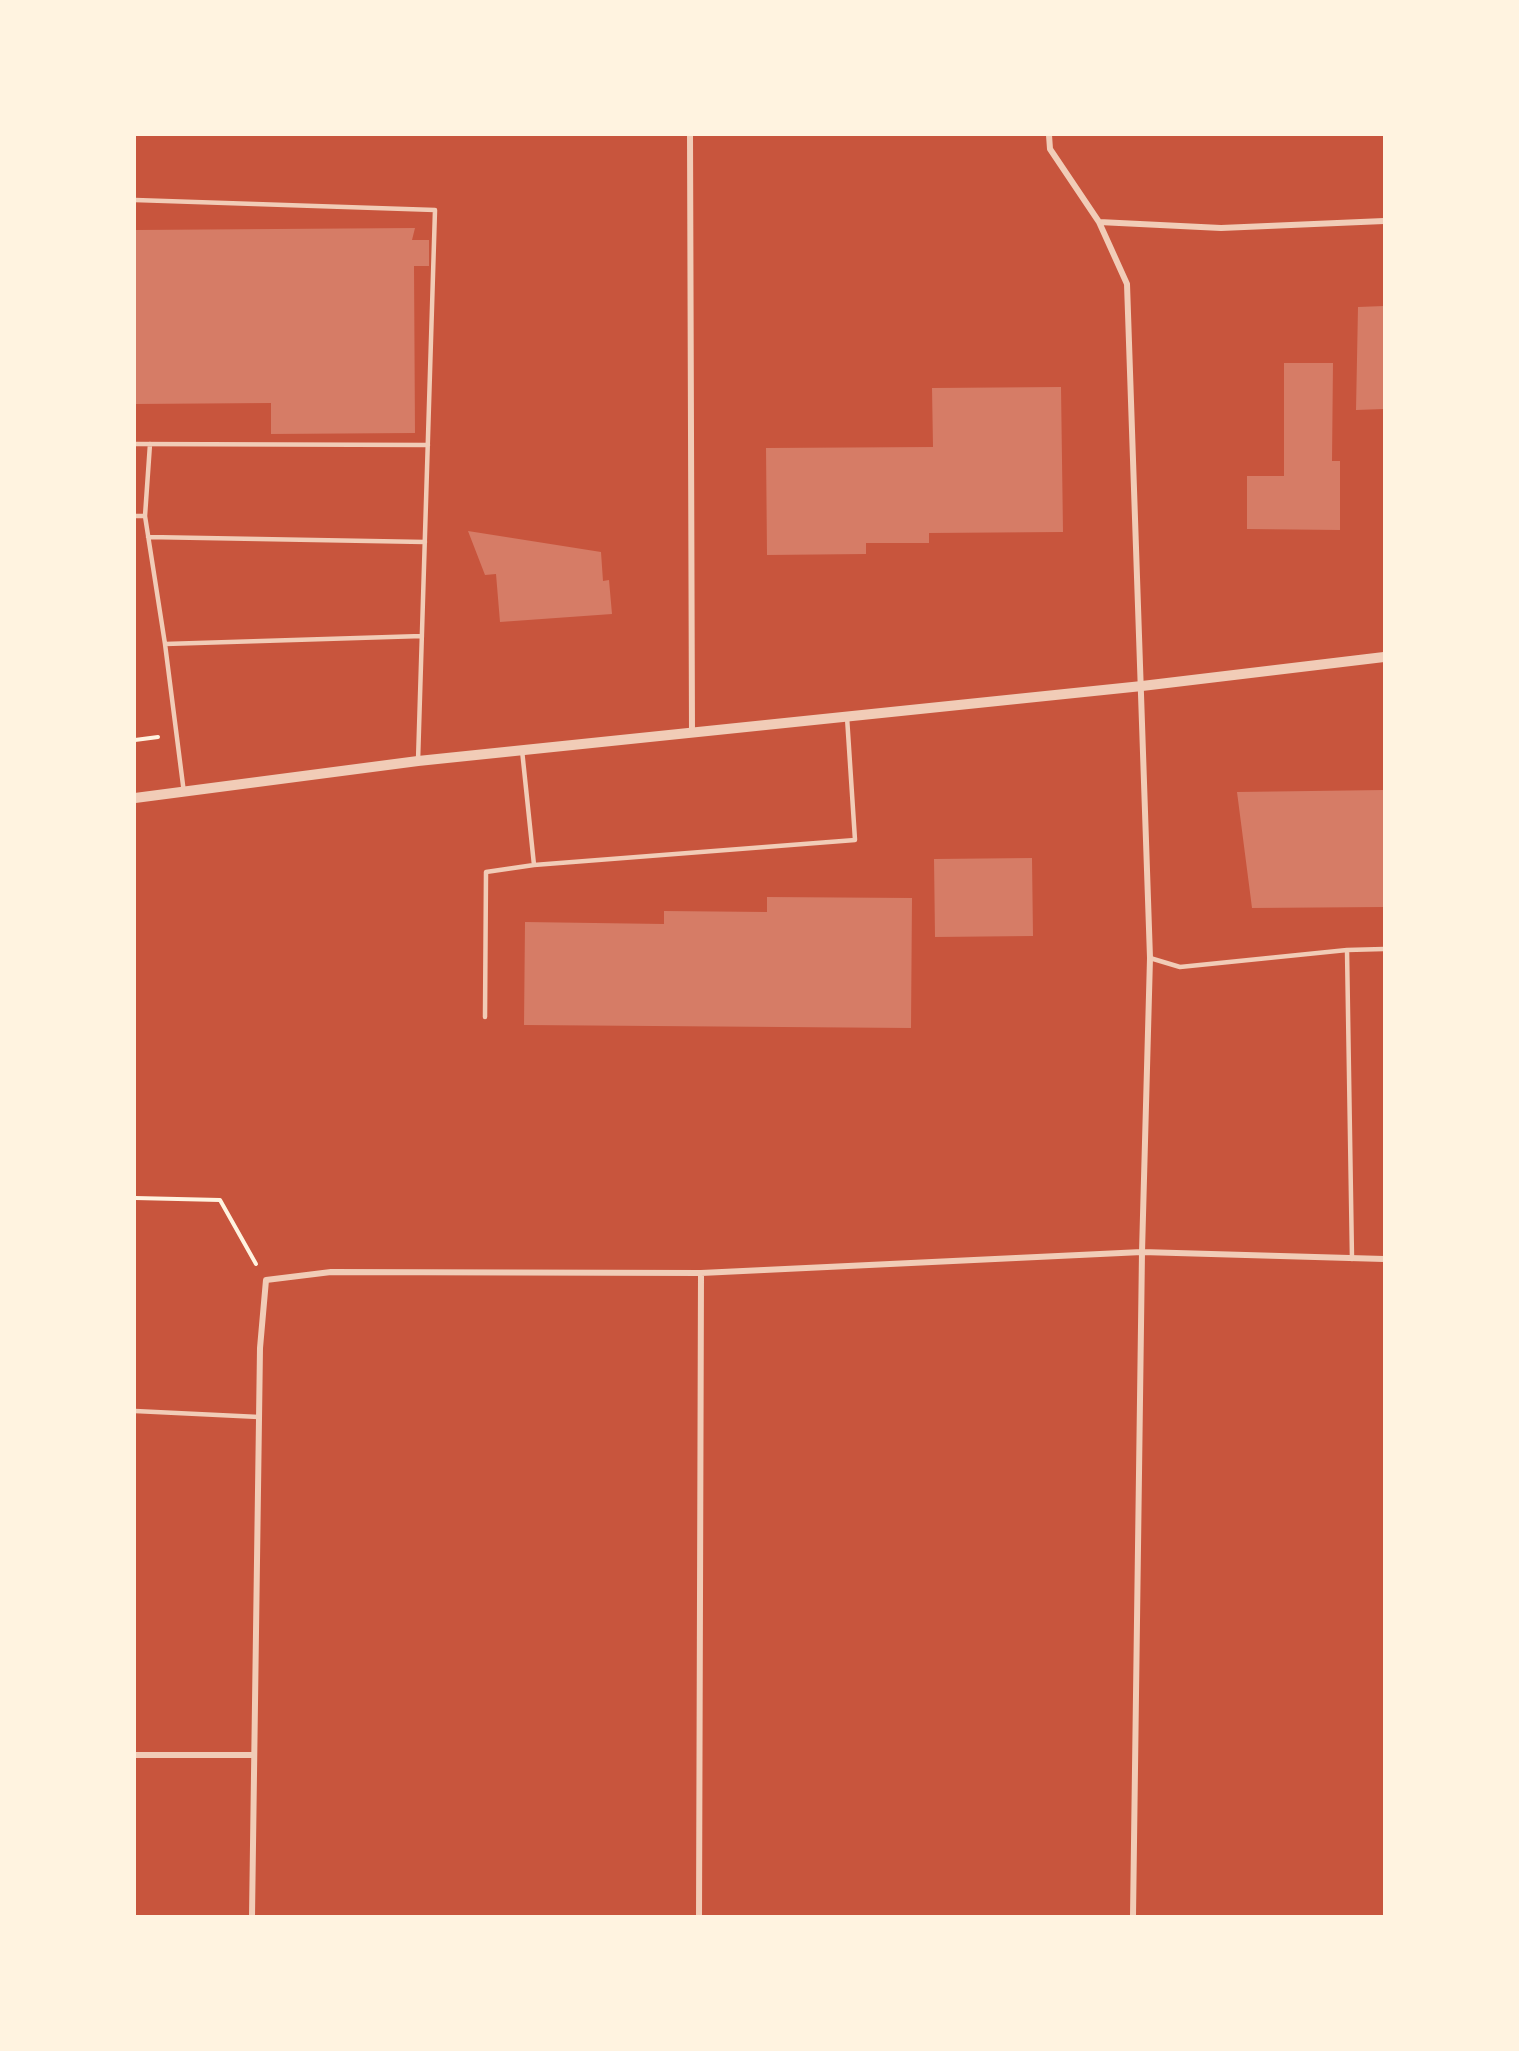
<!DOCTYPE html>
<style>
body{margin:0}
#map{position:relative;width:1519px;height:2051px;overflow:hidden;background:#c8553d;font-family:"Playfair Display",serif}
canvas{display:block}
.frame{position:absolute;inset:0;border:136px solid #fff3e0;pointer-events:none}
</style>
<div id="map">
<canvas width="1519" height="2051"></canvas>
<div class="frame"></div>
</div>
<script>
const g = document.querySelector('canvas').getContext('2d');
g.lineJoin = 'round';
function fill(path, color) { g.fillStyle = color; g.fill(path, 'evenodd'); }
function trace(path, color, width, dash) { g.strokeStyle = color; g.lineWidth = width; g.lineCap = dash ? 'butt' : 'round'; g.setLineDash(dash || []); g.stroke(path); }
fill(new Path2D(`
 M415,228l-3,12h17v26h-15l1,167 -144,1v-31l-136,1v-174z
 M1384,306v103l-28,1 2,-103z
 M1284,363h49l-1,98h8v69l-93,-1v-53h37z
 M1061,387l2,145 -134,1v10h-63v11l-99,1 -1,-107 167,-1 -1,-59z
 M468,531l133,21 2,29 6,-1 3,34 -112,8 -4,-48 -11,1z
 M1384,790v117l-132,1 -15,-116z
 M1032,858l1,78 -98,1 -1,-78z
 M767,897l145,1 -1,130 -387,-3 1,-103 139,2v-13l103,1z`), '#d67c66');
trace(new Path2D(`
 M135,740l23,-3
 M135,1198l85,2 36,64`), '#fff3e0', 4);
trace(new Path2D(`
 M135,200l300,10 -17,551
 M135,444l293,1
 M150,444l-5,72 20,128 19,149
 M135,516h10
 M148,537l277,5
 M165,644l257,-8
 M522,750l12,115 321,-25 -8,-123
 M1347,950l5,309
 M1150,958l30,9 167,-17 37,-1
 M485,1017l1,-145 48,-7
 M135,1411l124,6`), '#f1ccb7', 4.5);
trace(new Path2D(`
 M690,135l2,597
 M1049,135l1,14 49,73 28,62 23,674 -8,294 -9,664
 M1099,222l122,6 163,-7
 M135,1755h118
 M252,1916l8,-568 6,-68 65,-8 370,1 441,-21 242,7
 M699,1916l2,-643`), '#f1ccb7', 6);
trace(new Path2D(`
 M135,798l283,-37 724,-75 242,-29`), '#f1ccb7', 10);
</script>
